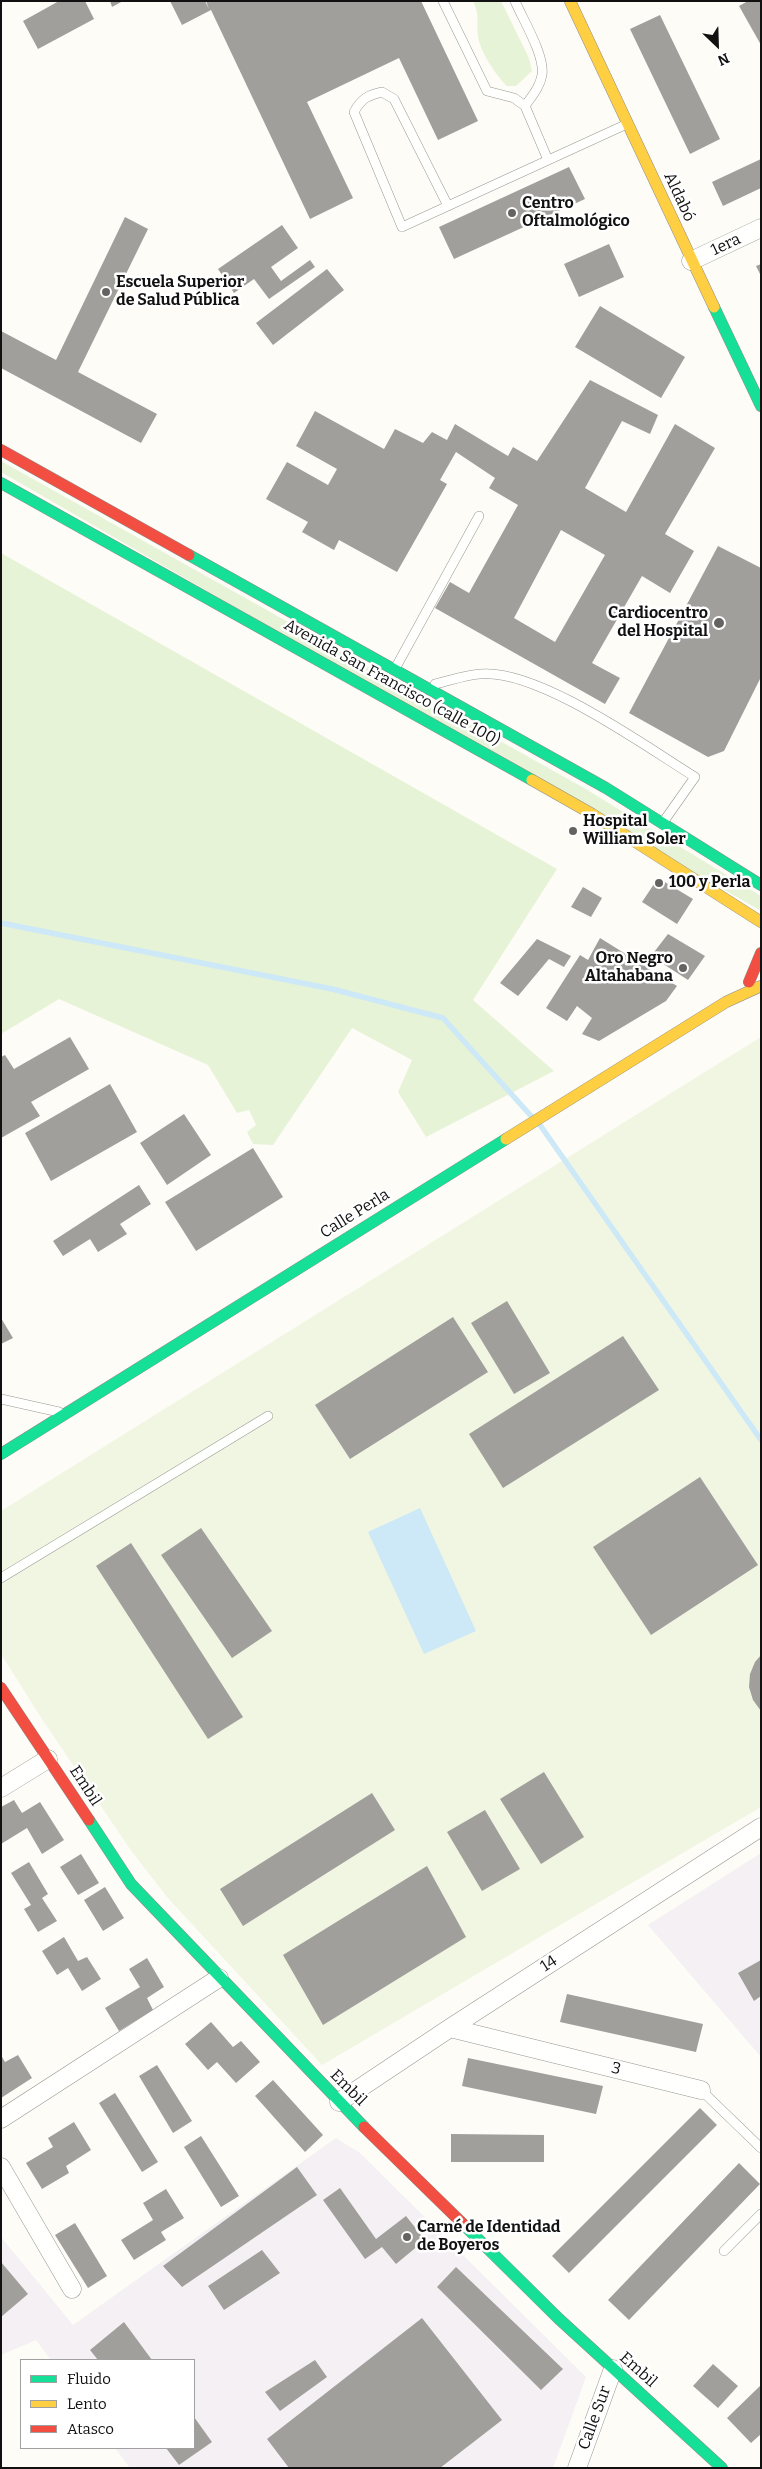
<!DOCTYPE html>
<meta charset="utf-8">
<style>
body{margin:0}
#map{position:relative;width:762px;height:2469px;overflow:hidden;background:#fdfcf7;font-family:Bitter,serif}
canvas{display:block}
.frame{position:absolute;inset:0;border:2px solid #111;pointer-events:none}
.legend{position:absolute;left:20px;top:2359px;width:175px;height:90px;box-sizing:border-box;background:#fff;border:1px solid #a0a0a0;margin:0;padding:6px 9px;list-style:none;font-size:15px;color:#111}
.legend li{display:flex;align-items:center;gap:10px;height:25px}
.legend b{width:25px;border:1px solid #a0a0a0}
.north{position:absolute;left:692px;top:20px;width:50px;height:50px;-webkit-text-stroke:4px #fff;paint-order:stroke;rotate:156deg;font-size:14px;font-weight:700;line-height:20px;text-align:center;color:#111}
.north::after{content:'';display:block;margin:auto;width:18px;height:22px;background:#111;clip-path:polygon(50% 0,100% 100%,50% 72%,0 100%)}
</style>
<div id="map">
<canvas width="762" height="2469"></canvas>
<div class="frame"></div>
<ul class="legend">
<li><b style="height:6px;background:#16e098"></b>Fluido</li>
<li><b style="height:6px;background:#ffcf43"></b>Lento</li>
<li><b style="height:6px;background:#f24e42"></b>Atasco</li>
</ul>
<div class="north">N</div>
</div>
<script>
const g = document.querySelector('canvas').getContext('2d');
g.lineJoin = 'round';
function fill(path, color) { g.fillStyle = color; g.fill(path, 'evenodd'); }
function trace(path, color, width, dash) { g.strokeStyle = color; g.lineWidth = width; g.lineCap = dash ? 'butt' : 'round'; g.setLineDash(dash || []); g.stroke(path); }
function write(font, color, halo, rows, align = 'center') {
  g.font = font + ' Bitter,serif'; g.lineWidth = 5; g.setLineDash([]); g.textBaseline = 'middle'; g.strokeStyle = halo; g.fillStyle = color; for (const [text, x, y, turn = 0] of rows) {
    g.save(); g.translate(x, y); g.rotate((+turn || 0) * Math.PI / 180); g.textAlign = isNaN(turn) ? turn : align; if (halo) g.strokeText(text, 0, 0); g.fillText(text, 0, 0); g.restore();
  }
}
fill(new Path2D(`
 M761,1853v204l-113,-132z
 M336,2138l24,15 226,224 -33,91h-423l-15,-20h79v-88h-143l-15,-20 -35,15v-118l72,88z`), '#f5f0f3');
fill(new Path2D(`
 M473,1h28l28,57 3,13 -16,15h-9c-10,-9 -28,-36 -29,-50 -2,-14 2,-22 -5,-35z
 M1,461l583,327 177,108v15l-760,-439z
 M1,553l556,316 -84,131 81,71 -128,66 -28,-45 14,-32 -60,-32 -79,117 -20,-1 -6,-12 9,-7 -7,-15 -12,3 -29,-48 -149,-66 -58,35z`), '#e7f3d7');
fill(new Path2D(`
 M761,1037v770l-439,258 -155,-168 -37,-48 -88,-130 -41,-65v-143z`), '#f0f6e1');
fill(new Path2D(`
 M420,1508l56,123 -52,23 -56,-122z`), '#cde8f7');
trace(new Path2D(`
 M1,923l331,66 111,29 89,99
 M540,1125l221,315`), '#cde8f7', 5.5);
fill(new Path2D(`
 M59,1h26l9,18 -56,30 -15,-28z
 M110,1h13l-11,6z
 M170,1h35l4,8 -3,-8h215l57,120 -40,19 -39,-82 -92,44 46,96 -43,21 -99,-209 -29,15z
 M748,1h13v44l-22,-39z
 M660,15l60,124 -30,15 -60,-125z
 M761,159v29l-38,18 -11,-24z
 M569,167l16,32 -131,60 -15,-32z
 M125,217l23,12 -70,143 79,42 -16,29 -140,-75v-37l55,29z
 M282,225l16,23 -27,19 10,14 29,-21 5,7 -46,32 -15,-20 -20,14 -16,-24z
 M609,244l15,33 -45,20 -15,-33z
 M761,264v12l-5,-10z
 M327,269l17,21 -71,55 -17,-22z
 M600,306l85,51 -24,41 -86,-51z
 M590,380l68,35 -8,19 -28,-13 -37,67 41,24 49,-88 40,24 -50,86 29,17 -24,42 -28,-17 -50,87 28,15 -15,26 -170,-96 15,-26 19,11 49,-88 -29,-17 6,-10 -39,-26 -16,28 7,4 -50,88 -58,-32 -5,10 -32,-18 6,-10 -42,-23 21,-37 41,23 9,-16 -41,-23 19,-35 69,38 11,-20 28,14 9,-11 15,8 8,-16 53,32 5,-9 24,14zM561,530l44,25 -50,87 -41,-24z
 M718,546l43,22v109l-37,74 -16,6 -79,-44z
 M658,878l35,21 -16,25 -35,-22z
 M583,887l19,11 -11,19 -20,-10z
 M668,934l37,22 -17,24 -37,-24z
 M600,938l77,48 -11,15 -67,40 -17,-7 10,-16 -15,-12 -10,15 -21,-13 34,-53 8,5z
 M537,939l34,17 -7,11 -15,-8 -31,37 -18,-13z
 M70,1037l19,32 -58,33 9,14 -39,22v-81l4,-2 9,14z
 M110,1084l27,48 -86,49 -26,-48z
 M184,1114l27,41 -44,30 -27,-42z
 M253,1148l30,49 -87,54 -31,-49z
 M139,1185l12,19 -31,20 7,10 -29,18 -8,-13 -27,17 -10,-15z
 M507,1301l43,72 -36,21 -43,-71z
 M453,1317l35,55 -138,87 -35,-54z
 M1,1318l12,20 -12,6z
 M623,1336l36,54 -156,98 -34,-54z
 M700,1477l58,88 -107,70 -58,-88z
 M201,1528l71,103 -40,27 -71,-103z
 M131,1543l112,174 -35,22 -112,-173z
 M761,1655v56l-8,-11 -4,-13 1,-13 5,-12z
 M544,1772l40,65 -43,27 -41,-65z
 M372,1793l23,37 -152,96 -23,-37z
 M14,1800l8,13 18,-11 24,38 -22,14 -15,-26 -26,16v-37z
 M485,1810l35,59 -38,22 -35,-59z
 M81,1854l18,29 -21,12 -18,-28z
 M29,1862l19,32 -6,4 15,23 -19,11 -14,-23 7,-4 -20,-32z
 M427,1866l39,71 -143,88 -40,-70z
 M105,1887l19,31 -21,13 -19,-31z
 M64,1937l14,24 9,-4 14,22 -19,12 -14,-23 -11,7 -15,-24z
 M147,1958l17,29 -17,11 6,12 -34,21 -14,-23 35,-21 -11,-18z
 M761,1960v36l-7,5 -16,-28z
 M567,1994l136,30 -7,28 -136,-30z
 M211,2022l22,25 8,-6 19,21 -24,21 -19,-21 -9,8 -23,-26z
 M1,2055l4,7 13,-7 14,23 -31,20z
 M468,2058l135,28 -7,28 -134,-28z
 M157,2065l35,56 -19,12 -34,-57z
 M273,2080l50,55 -18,17 -50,-56z
 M115,2093l43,69 -16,10 -43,-69z
 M700,2108l17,17 -148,148 -17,-17z
 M74,2122l17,28 -25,16 3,7 -27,16 -16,-26 27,-16 -5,-9z
 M451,2134l93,1v27h-93z
 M201,2136l38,60 -18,11 -37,-60z
 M739,2163l21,21 -131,136 -21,-20z
 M297,2167l20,28 -135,92 -19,-21z
 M340,2188l36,51 30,-23 19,24 -29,24 -14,-17 -17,12 -42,-59z
 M166,2189l18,29 -23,14 5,8 -32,20 -13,-20 32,-20 -10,-17z
 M75,2223l32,53 -19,12 -33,-53z
 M262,2250l18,23 -56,37 -16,-24z
 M1,2262l27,32 -27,23z
 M456,2267l107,102 -22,21 -104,-103z
 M422,2318l80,102 -62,48h-151l-22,-29z
 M124,2322l28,38h-54l-8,-10z
 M315,2360l12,17 -47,34 -15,-19z
 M713,2364l25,22 -20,22 -25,-22z
 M761,2385v49l-10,9 -24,-25z
 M194,2417l18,25 -33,23 -13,-17h28z`), '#a19f9c');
const lane = new Path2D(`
 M443,1l44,90 27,7 11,8 23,54
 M515,1c8,19 30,54 27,74 -2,12 -10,21 -17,31
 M448,206l-54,-107 -12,-7c-14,3 -21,7 -28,20l48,115c75,-34 150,-69 225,-103
 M396,667l83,-151
 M435,684c14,-3 30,-9 45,-10 57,-6 165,72 215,103l-31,44
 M1,1399l58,13
 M1,1578l267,-162
 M701,2090l60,58
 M724,2251l37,-37`);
const street = new Path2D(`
 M691,261l70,-33
 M1,1788l47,-29
 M450,2028l251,62
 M339,2102l111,-74 311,-201
 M1,2119l218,-141
 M1,2167l71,122
 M577,2468l36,-99`);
const fast = new Path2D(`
 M714,307l47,99
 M1,483l531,297
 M189,555l417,233 155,97
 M1,1454l505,-315
 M89,1820l42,64 233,243
 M463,2224l95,94 164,150`);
const slow = new Path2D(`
 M570,1l144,306
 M532,780l60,34 169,108
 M506,1139l220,-137 35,-16`);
const jam = new Path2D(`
 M1,450l188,105
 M749,982l12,-29
 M1,1688l88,132
 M364,2127l99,97`);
trace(lane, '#979795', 10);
trace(street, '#979795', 19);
trace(fast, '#8e8d8b', 12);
trace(slow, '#8e8d8b', 12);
trace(jam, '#8e8d8b', 12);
trace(lane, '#fffffe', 9);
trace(street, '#fffffe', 18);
trace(fast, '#16e098', 11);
trace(slow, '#ffcf43', 11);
trace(jam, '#f24e42', 11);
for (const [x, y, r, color] of [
 [512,213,5,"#646362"],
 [106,292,5,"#646362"],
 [719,623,6,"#646362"],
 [573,831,5,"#646362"],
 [659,883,5,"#646362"],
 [683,968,5,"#646362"],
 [407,2237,5,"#646362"]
]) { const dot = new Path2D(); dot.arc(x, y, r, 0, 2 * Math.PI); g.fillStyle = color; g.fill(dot); trace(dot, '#fff', 2); }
write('16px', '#111', '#fff', [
 ["Aldabó",679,197,65],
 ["1era",726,245,-25],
 ["Avenida San Francisco (calle 100)",392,683,29],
 ["Calle Perla",355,1214,-32],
 ["Embil",85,1786,57],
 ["14",549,1964,-33],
 ["3",616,2069,14],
 ["Embil",348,2088,45],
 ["Embil",638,2370,42],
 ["Calle Sur",595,2418,-70]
]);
write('bold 16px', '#111', '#fff', [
 ["Centro",522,204],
 ["Oftalmológico",522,222],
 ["Escuela Superior",116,283],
 ["de Salud Pública",116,301],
 ["Cardiocentro",708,614,"right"],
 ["del Hospital",708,632,"right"],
 ["Hospital",583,822],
 ["William Soler",583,840],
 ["100 y Perla",669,883],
 ["Oro Negro",673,959,"right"],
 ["Altahabana",673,977,"right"],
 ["Carné de Identidad",417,2228],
 ["de Boyeros",417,2246]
], 'left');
</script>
